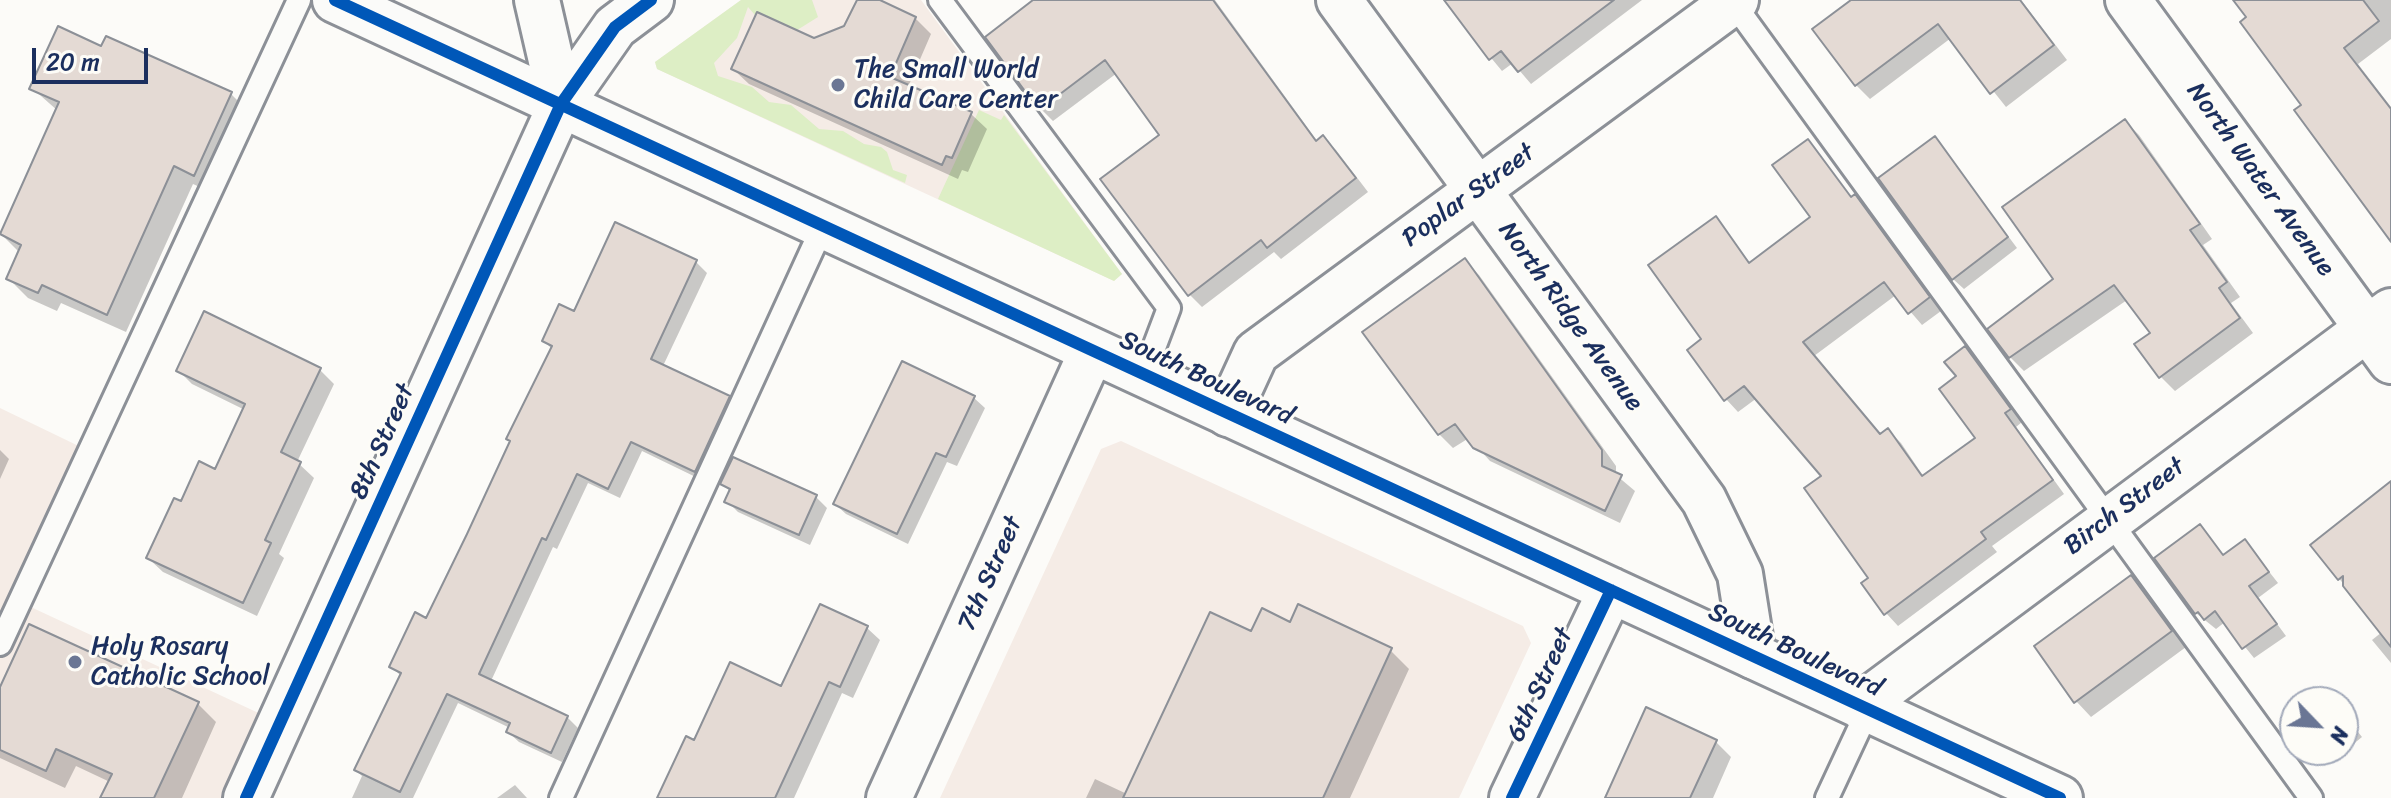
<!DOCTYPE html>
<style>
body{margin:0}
#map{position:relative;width:2391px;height:798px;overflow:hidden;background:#fcfbf8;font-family:Sriracha,sans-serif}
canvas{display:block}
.north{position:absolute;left:2279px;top:686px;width:80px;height:80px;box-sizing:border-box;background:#fdfcf7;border:2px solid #a3aaba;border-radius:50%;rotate:115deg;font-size:22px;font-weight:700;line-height:32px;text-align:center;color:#1b2f5e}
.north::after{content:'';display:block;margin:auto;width:28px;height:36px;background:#6a7694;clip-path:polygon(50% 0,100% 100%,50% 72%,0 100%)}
.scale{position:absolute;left:32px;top:48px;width:116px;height:36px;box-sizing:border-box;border:4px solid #1b2f5e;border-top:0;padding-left:10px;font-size:24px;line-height:28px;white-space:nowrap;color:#1b2f5e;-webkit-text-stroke:6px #fdfcf7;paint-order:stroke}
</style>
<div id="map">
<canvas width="2391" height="798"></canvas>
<div class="north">N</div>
<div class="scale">20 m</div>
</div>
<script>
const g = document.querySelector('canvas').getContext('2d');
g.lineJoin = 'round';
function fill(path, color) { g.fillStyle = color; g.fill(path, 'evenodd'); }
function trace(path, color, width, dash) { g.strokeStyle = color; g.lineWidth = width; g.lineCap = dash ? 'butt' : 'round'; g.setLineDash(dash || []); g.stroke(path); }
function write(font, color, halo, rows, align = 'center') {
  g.font = font + ' Sriracha,sans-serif'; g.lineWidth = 6; g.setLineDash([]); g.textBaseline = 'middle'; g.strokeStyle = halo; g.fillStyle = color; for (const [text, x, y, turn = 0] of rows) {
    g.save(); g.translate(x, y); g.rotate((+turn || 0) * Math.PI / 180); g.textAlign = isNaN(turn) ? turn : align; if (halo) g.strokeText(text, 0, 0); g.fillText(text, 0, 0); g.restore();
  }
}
fill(new Path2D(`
 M741,0h180l201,274 -8,7 -457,-212 -2,-7z
 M0,408l89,43 -69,151 260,121 -34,75h-246z
 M1121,441l402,185 8,17 -72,155h-519l161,-349z`), '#f5ece6');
fill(new Path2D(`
 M741,0h71l6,17 -24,15 -37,-20 -2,3 -7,-8 -11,31 -23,25 4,13 34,11 17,15 22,3 28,24 24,2 21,13 17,3 6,5 6,18 14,5 -2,8 -248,-114 -2,-7z
 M979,110l22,10 3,-5 118,159 -8,7 -176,-82z`), '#ddeec5');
fill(new Path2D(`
 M859,0h16l40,18 16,16 -23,53 63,27 16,15 -19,43 -6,-2 -4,9 -209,-95 -16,-15 113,-41z
 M1062,0h153l103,142 5,-4 13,12 32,42 -87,67 -7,-7 -72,55 -13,-13 -27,-159 -45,-62 -64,48 -12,-12z
 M1443,0h199l-111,84 -18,-21 -11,8z
 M1854,0h167l46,60 -61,47 -55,-69 -81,61 -14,-14z
 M2236,0h155v39l-33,25 33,43v127z
 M102,49l129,45 19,19 -37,80 -20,-9 -67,148 -65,-29 -4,8 -29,-13 -19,-19 11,-26 -18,-18 56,-124 -26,-23z
 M2125,121l14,14 73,104 -9,6 37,52 -9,6 22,30 -78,58 -14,-14 -9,-44 -25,-33 -103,71 -14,-14 46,-77z
 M1935,138l82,110 -53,41 -11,-10z
 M1807,142l45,56 15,12 74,101 -19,14 -26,-30 -82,61 67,79 7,-5 13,13 23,34 54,-39 -20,-61 7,-28 57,73 -6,5 48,67 -72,52 5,6 -99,74 -12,-13 -62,-137 -67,-78 -19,14 -12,-13 -23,-59 12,-121 36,45 62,-47z
 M1465,261l14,14 137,191v9l19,16 -15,32 -130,-62 -21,-23 -16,10 -14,-14z
 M696,262l11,11 -44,93 65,32 11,11 -33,73 -64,-31 -22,47 -32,-15 -31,66 -4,-2 -62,134 76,36 11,11 -16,34 -43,-20 -11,-10 2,-4 -52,-25 -45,95h-61l10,-22 -6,-6 45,-94 -9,-9 35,-47 42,-85 83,-186 -8,-8 31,-28z
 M178,370h142l14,14 -37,78 17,16 -35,76 5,4 -27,58 -94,-44 -15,-14 34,-55 34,-32 29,-61 -53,-26z
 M974,398l11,10 -28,58 -10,-4 -39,82 -62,-30 -11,-10z
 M0,450l9,9 -9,20z
 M722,484l94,13 11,11 -17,37 -72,-33 -11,-11 4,-9z
 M2391,500v163l-19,-23 10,-8 -69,-86z
 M2200,527l24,29 21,-15 33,42 -20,15 28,38 -32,22 -29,-36 -9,7 -20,-16z
 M2131,577l55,70 -95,70 -15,-16z
 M821,606l46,22 13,12 -27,58 -11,-5 -48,105h-133l121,-109z
 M1291,624l99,26 19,19 -59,129h-264l9,-19 32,15 125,-160z
 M0,692l197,11 19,19 -34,76h-79l7,-16 -34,-16 -11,22 -65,-30z
 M1647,710l69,32 15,15 -18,41h-109z
 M2343,713l19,24 -33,27 -13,-14h27z
 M515,785l12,13h-30z`), '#0003');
const building = new Path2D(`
 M857,0h23l36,17 -26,60 82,35 -20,46 -6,-2 -4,9 -211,-96 26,-57 57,26 30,-12z
 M1033,0h180l103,141 7,-6 33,43 -89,70 -6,-8 -73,56 -88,-117 59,-44 -54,-75 -66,50 -54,-73z
 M1444,0h170l-96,72 -17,-21 -12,9z
 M1851,0h169l34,45 -64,49 -52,-70 -83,62 -43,-57z
 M2233,0h130l16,21 -35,27 47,61v133l-97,-132 7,-5 -61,-83 6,-5z
 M58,26l43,20 5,-10 126,56 -38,84 -20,-10 -67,149 -65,-30 -4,8 -32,-14 15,-34 -21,-11 59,-132 -30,-13z
 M2125,119l75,105 -10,6 37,52 -8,6 21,30 -81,60 -25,-34 16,-11 -36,-48 -105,73 -22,-29 66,-50 -51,-72z
 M1935,136l73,101 -56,43 -74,-102z
 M1808,139l43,58 4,-3 75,103 -22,17 -24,-32 -81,60 77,92 8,-6 34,48 53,-38 -36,-49 17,-13 -12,-14 21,-16 46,63 -6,4 48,67 -72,52 5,7 -102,76 -23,-32 7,-5 -64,-90 17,-12 -77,-90 -20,15 -37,-51 14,-11 -53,-74 68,-49 33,47 61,-46 -38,-52z
 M615,222l82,38 -46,99 79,37 -35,76 -64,-30 -23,47 -31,-15 -31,66 -4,-2 -63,136 89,42 -17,37 -45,-21 4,-9 -63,-29 -47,98 -46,-22 47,-97 -12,-6 26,-55 11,6 41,-84 43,-93 -4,-2 46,-93 -10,-5 17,-37 15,7z
 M1465,258l137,192v16l20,9 -17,36 -132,-63 -18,-24 -17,11 -76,-103z
 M204,311l117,57 -40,84 20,10 -36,78 6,3 -28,60 -97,-45 28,-60 7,3 18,-40 16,8 30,-65 -69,-33z
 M902,361l73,35 -29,61 -10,-4 -39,81 -64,-30z
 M733,457l84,38 -18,40 -75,-33 6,-13 -10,-5z
 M2391,481v166l-48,-61v-10l-5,4 -28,-35z
 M2200,524l23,31 22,-16 24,33 -20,14 28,38 -35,25 -27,-38 -11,9 -6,-8 -3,2 -41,-56z
 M2131,575l41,56 -98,72 -40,-57z
 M820,604l48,22 -28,61 -11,-5 -54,116h-118l29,-62 8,4 36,-78 51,24z
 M1298,604l94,44 -69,150h-200l87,-186 41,19 11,-23 28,14z
 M29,624l170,78 -45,96h-54l12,-24 -56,-25 -10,22 -46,-21v-63z
 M1646,707l71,33 -27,58h-85z`);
fill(building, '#e4dad4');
trace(building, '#8c9097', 2);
const lane = new Path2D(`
 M940,0l229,308 -25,66
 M1731,0l580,798
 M0,644l299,-644
 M561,798l262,-572
 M1827,798l41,-88`);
const street = new Path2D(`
 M537,0l24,104
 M1339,0l365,500 36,74 13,82
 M2128,0l263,361
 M1228,414l28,-61 480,-353
 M246,798l315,-694 54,-77 36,-27
 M889,798l203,-447`);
const secondary = new Path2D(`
 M335,0l1725,798
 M1860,706l531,-395
 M1512,798l99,-208`);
trace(lane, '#8c9097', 28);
trace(street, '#8c9097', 50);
trace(secondary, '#8c9097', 50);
trace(lane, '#fbfbf9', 22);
trace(street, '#fbfbf9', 44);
trace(secondary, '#fbfbf9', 44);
trace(new Path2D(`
 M335,0l1725,798
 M246,798l315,-694 54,-77 36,-27
 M1512,798l99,-208`), '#0057b8', 12);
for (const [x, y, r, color] of [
 [838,85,8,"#6a7694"],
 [75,662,8,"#6a7694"]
]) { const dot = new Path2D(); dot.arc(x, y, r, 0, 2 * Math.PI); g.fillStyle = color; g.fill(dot); trace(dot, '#fdfcf7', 3); }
write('26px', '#1b2f5e', '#fdfcf7', [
 ["The Small World",854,70],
 ["Child Care Center",854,100],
 ["Holy Rosary",91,647],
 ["Catholic School",91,677]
], 'left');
write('26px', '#1b2f5e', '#fdfcf7', [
 ["North Water Avenue",2260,180,54],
 ["Poplar Street",1469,196,-36],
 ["North Ridge Avenue",1570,317,54],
 ["South Boulevard",1206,379,25],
 ["8th Street",383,442,-66],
 ["Birch Street",2125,507,-37],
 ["7th Street",991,574,-66],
 ["South Boulevard",1795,651,25],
 ["6th Street",1541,685,-65]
]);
</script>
